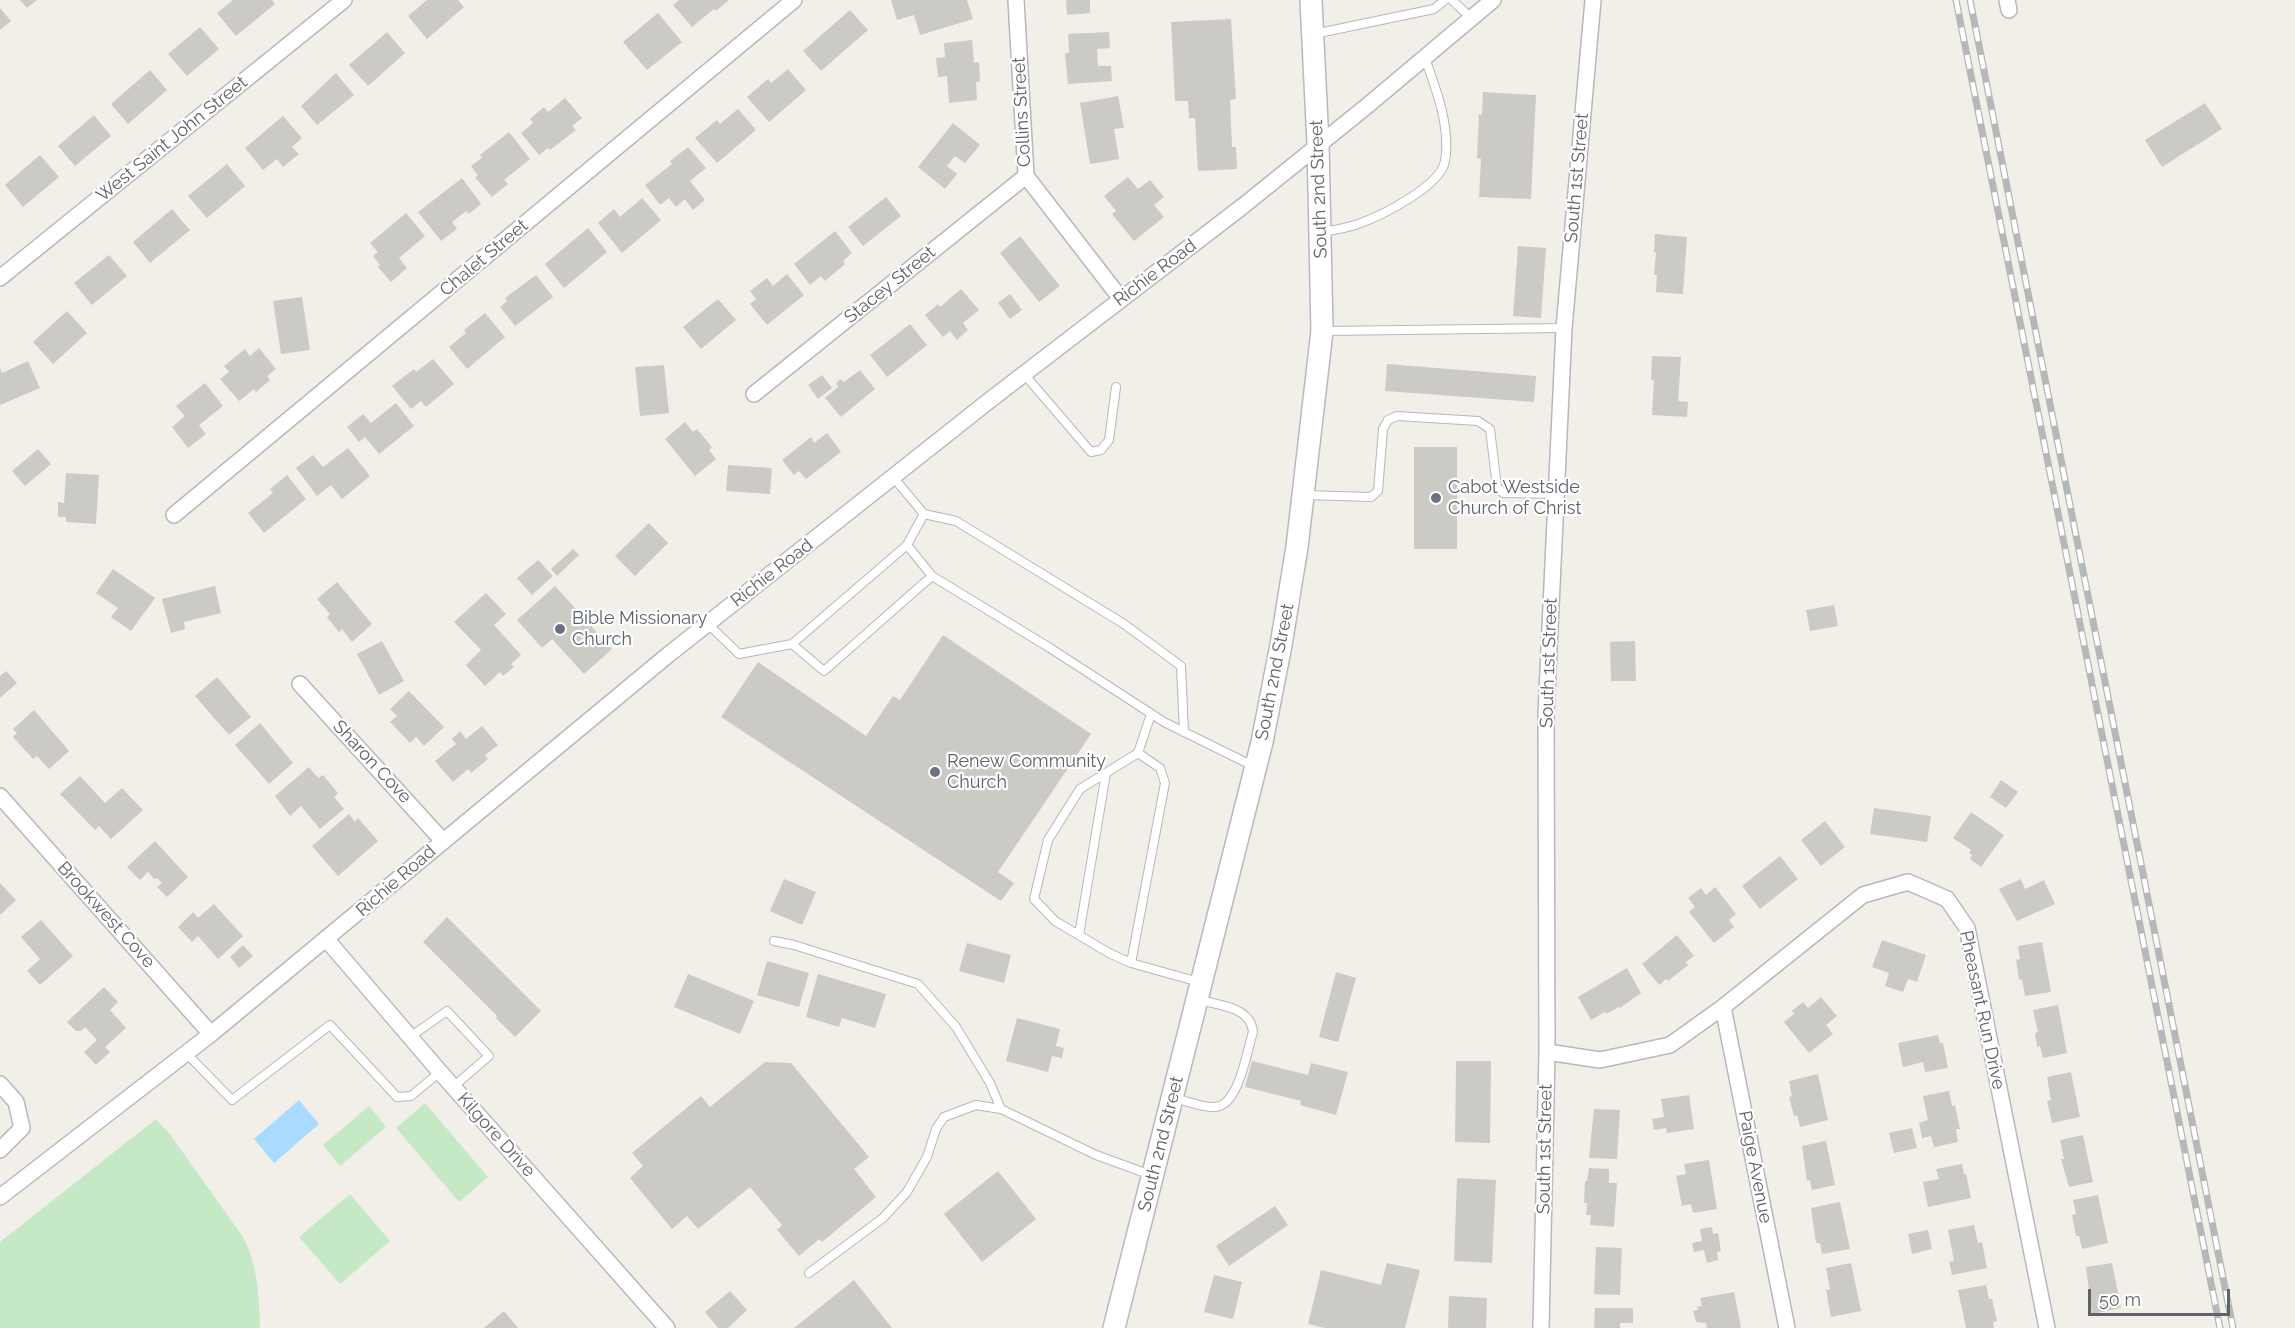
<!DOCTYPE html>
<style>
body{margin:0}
#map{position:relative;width:2295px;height:1328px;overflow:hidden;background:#f1efe8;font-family:Raleway,sans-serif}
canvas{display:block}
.scale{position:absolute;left:2088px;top:1289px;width:142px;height:27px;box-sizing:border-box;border:3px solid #5f6368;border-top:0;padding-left:8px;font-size:18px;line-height:21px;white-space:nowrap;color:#5f6368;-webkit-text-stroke:4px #fff;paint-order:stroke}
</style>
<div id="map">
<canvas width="2295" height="1328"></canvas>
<div class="scale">50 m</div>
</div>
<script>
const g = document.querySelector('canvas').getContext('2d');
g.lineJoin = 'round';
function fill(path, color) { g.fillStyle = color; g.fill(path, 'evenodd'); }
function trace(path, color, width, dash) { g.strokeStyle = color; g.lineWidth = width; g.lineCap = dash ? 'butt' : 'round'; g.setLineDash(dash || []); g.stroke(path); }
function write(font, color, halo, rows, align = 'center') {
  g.font = font + ' Raleway,sans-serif'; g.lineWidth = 4.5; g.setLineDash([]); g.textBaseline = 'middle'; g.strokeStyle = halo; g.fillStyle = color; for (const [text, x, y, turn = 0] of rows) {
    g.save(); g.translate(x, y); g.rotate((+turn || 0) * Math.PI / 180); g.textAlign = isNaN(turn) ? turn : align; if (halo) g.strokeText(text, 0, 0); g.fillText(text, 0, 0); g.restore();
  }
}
fill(new Path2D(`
 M425,1103l63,74 -29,25 -63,-74z
 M369,1106l17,21 -46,39 -17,-21z
 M156,1119l13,14 74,104c15,29 16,59 17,91h-260v-86z
 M350,1194l40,47 -50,43 -41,-47z`), '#c5e8c5');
fill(new Path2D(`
 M299,1100l20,24 -45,39 -20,-24z`), '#aadaff');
fill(new Path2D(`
 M20,0h17l-10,8z
 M233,0h39l3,4 -39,32 -19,-23z
 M427,0h31l6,7 -37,32 -19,-23z
 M679,0h50l-13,11 -2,-2 -22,18 -19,-22z
 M891,0h76l6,19 -53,16 -6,-20 -17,5z
 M1066,0h24v13l-23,2z
 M0,8l11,13 -11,9z
 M850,10l18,20 -47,41 -18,-20z
 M658,13l24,29 -35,28 -24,-28z
 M1231,19l5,80 -6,1 2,47h4l1,22 -39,2 -3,-53h-6l-1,-17h-13l-4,-79z
 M200,27l19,22 -32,27 -19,-22z
 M387,32l18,21 -37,33 -19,-21z
 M1109,32l1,16 -13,1 1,17h13l1,15 -44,3 -3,-31h4l-1,-19z
 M972,40l2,23 5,-1 1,19 -4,1 1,18 -28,3 -2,-27 -9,1 -2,-19 9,-1 -1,-14z
 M788,69l18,21 -37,32 -22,-25 21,-18 3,4z
 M150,70l17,20 -39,34 -17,-20z
 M336,73l18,22 -37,30 -16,-19z
 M1483,92l53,3 -5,104 -52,-2 2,-38 -4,-1 2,-44 3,1z
 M1118,96l6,32 -10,1 5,30 -29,5 -10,-61z
 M565,98l17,20 -10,8 4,4 -26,20 -2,-2 -9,7 -18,-22 12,-10 -3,-4 14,-12 4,5z
 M2205,103l17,26 -60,38 -17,-27z
 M738,109l18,21 -39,33 -22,-25 22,-18 3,4z
 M94,115l17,21 -36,30 -17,-20z
 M283,116l19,22 -10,9 7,7 -16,13 -6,-8 -14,11 -18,-22z
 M953,123l27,22 -15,18 -10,-7 -8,10 10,8 -12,15 -27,-22z
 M509,132l21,27 -26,21 4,4 -16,13 -17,-20 3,-1 -7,-10 11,-8 -2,-3z
 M688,147l18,21 -16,13 15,19 -12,10 -8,-11 -9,8 -7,-9 -9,7 -15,-20 27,-21 -2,-3z
 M40,155l19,22 -36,30 -18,-22z
 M227,164l18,22 -38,32 -19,-22z
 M1128,177l10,12 12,-9 14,17 -10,8 10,12 -30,24 -22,-27 4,-3 -12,-15z
 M462,178l19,26 -12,10 -3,-3 -14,11 5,7 -16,12 -23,-29z
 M886,197l15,19 -38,30 -15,-19z
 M642,198l19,22 -39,33 -24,-30 16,-14 6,8z
 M172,209l18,21 -40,33 -17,-21z
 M406,213l19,23 -26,22 8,10 -16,14 -13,-15 2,-2 -7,-9 5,-4 -8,-9z
 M588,228l19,24 -43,36 -19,-24z
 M835,231l17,22 -9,8 2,3 -20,17 -4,-5 -11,9 -16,-21z
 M1655,234l32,3 -4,57 -27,-2 1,-17h-3l2,-22 -2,-1z
 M1020,236l40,50 -21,16 -39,-49z
 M1518,246l28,2 -5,70 -28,-2z
 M109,255l18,21 -35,29 -18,-22z
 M787,274l17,21 -37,30 -17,-21 6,-5 -6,-8 17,-13 6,8z
 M536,275l17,22 -38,29 -15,-19 7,-6 -2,-3z
 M961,289l18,21 -16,13 5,7 -11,10 -7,-9 -7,6 -18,-22 13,-11 2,3z
 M1010,294l12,16 -12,9 -12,-16z
 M302,297l8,53 -29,4 -8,-53z
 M718,299l18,21 -35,29 -18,-22z
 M67,311l20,22 -34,31 -20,-22z
 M485,313l20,24 -38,32 -18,-22 17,-14 -2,-3z
 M910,324l17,21 -40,32 -17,-22z
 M259,348l17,21 -9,7 3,4 -14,12 -2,-3 -15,12 -19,-22 9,-7 -5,-6 21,-17 5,7z
 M1652,356l29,1 -3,44 10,1 -1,15 -35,-2 2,-35h-3z
 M433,359l21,25 -28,23 -5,-6 -10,8 -19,-23 22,-17 2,3z
 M28,361l12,27 -40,17v-38l2,6z
 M1387,364l149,12 -2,26 -149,-11z
 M664,365l5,48 -29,3 -5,-49z
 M860,370l15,19 -34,28 -16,-19 13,-11 -2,-4 5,-4 3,3z
 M822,375l10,13 -14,11 -10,-14z
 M205,383l18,23 -24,19 7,9 -18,14 -16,-21 13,-11 -9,-10z
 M396,403l18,23 -35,28 -14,-17 -6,5 -12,-15 16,-13 8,9z
 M685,422l8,10 4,-3 15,18 -3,3 7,9 -21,17 -30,-37z
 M827,433l14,19 -35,27 -7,-8 -5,4 -12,-15 29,-23 3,6z
 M1414,447h43v102h-43z
 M348,448l22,28 -28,23 -11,-14 -14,11 -21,-28 17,-13 10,12z
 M38,449l13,15 -26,22 -13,-15z
 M728,465l44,3 -2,26 -44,-3z
 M66,473l33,2 -3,49 -30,-2v-5h-8v-15l6,1z
 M287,475l19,24 -42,34 -16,-20 25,-20 -3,-4z
 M649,523l19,20 -33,33 -20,-20z
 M573,549l6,6 -22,21 -6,-7z
 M538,560l15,16 -21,19 -15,-17z
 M113,569l42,29 -24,33 -20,-14 7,-9 -22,-15z
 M337,582l35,42 -20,18 -10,-13 -3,3 -12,-15 3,-3 -13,-15z
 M215,586l6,27 -37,9 1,7 -14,4 -9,-34z
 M555,586l57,63 -28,25 -32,-35 -10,9 -25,-28z
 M486,593l20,21 -12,11 27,30 -10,9 3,3 -11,9 -3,-4 -15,14 -19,-21 15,-15 -27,-28z
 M1834,605l4,21 -28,5 -4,-21z
 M943,635l148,99 -93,138 16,11 -13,18 -280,-184 37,-55 108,74 27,-40 7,4z
 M382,641l22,40 -25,14 -22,-41z
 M1635,641l1,40h-25l-1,-39z
 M6,671l11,12 -17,15v-22z
 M217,677l34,40 -22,18 -34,-39z
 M409,691l35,36 -20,19 -8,-9 -6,6 -20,-21 7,-6 -7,-7z
 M34,710l35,41 -20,18 -12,-13 -4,3 -20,-22 4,-4 -4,-4z
 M260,723l33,40 -24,21 -34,-39z
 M482,726l16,19 -13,10 3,4 -17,14 -3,-4 -15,13 -18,-21 21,-17 -4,-5 8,-8 6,8z
 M309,767l9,11 5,-3 15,18 -4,4 10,12 -24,20 -19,-23 -11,10 -15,-20z
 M80,776l25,27 17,-15 21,22 -32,29 -12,-13 -4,4 -35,-36z
 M2001,780l17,12 -12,16 -16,-11z
 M1874,808l57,8 -4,26 -57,-8z
 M1971,812l33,23 -23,32 -11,-8 2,-4 -3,-2 2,-3 -18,-12z
 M349,814l6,8 3,-4 20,23 -40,35 -26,-30z
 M1825,821l20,26 -24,19 -20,-26z
 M155,841l33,36 -21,20 -10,-10 5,-4 -5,-5 -3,1 -6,-7 -8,8 -13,-13z
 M1780,856l18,23 -38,30 -18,-23z
 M784,879l32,13 -14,33 -32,-14z
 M2021,879l4,10 19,-9 11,24 -38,17 -18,-32z
 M0,883l16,17 -16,15z
 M1715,887l21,27 -7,6 5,7 -20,16 -25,-31 6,-5 -7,-9 13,-10 5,7z
 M214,904l29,32 -25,23 -20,-23 -6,6 -14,-15 15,-15 5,6z
 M447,917l94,94 -26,26 -19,-19 1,-2 -74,-74z
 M41,920l32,36 -33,29 -13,-14 13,-12 -19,-22z
 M1677,935l17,21 -8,6 2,3 -20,16 -2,-2 -7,6 -17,-21z
 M1882,940l44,15 -9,27 -9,-3 -5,13 -18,-6 4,-13 -17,-6z
 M2042,942l9,50 -26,4 -3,-17 -3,1 -3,-20 4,-1 -2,-13z
 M967,943l44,12 -7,28 -45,-12z
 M243,945l10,11 -14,12 -9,-11z
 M767,961l42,12 -10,34 -42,-12z
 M1627,968l14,25 -21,15 -1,-1 -13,7 -1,-2 -14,8 -13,-23z
 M1336,972l20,6 -18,64 -19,-5z
 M688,974l66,27 -14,33 -66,-27z
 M818,974l68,20 -11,34 -33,-10 -3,9 -33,-10z
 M104,987l14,15 -8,8 16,18 -21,19 5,5 -14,13 -12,-13 13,-12 -12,-13 -4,4h-5l-9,-9z
 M1821,997l16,19 -11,9 7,9 -24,19 -25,-31 10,-8 -2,-3 11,-9 5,6z
 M2058,1005l9,48 -24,5 -3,-12 -3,1 -2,-14 3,-1 -5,-22z
 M1017,1018l43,11 -4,17 8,2 -2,10 -10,-2 -4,16 -42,-11z
 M1938,1035l2,8h3l5,25 -23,4 -2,-10 -20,5 -5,-24z
 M1252,1061l56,14 3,-12 37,9 -12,43 -36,-10 1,-4 -56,-14z
 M1456,1061h35l-1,82 -35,-1z
 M765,1062l26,1 78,94 -15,12 22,28 -54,45 -3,-3 -20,17 -22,-26 5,-5 -32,-38 -52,42 -11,-13 -15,13 -42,-51 13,-12 -11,-13 69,-57 9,11z
 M2071,1072l9,45 -28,6 -5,-22 4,-1 -4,-23z
 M1818,1074l10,46 -28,7 -3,-12 -3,1 -5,-19 3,-1 -3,-15z
 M1949,1091l3,15 3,-1 5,24h-4l2,13 -24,5 -3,-11 -9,2 -3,-15 9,-3 -5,-24z
 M1689,1095l5,34 -27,4 -1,-5 -12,2 -2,-11 12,-2 -3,-18z
 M1594,1109l26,1 -3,49 -28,-1z
 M1912,1128l5,20 -23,5 -5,-20z
 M2083,1135l10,47 -24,5 -8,-28h3l-4,-19z
 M1826,1141l9,44 -23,5 -2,-10 -3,1 -5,-35z
 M1709,1160l8,49 -24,4 -2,-9 -9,2 -6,-30 10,-2 -2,-10z
 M1962,1164l2,10h2l5,24 -43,9 -5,-25 16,-3 -3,-10z
 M1589,1168l20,1v14h8l-3,44 -24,-2 1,-10h-5l1,-12h-3l1,-22h2z
 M998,1171l38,48 -54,43 -38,-48z
 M1457,1178l39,2 -4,83 -38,-2z
 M2098,1195l10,48 -26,6 -3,-13h-3l-4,-21 4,-1 -3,-14z
 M1840,1202l10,47 -28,5 -2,-11h-4l-5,-35z
 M1275,1206l13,19 -59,41 -13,-20z
 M1974,1225l4,18 4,-1 5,26 -35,7 -3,-13 5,-1 -6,-31z
 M1712,1227l1,7 5,-1 3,18 -4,1 1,8 -11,3 -3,-13 -10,2 -2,-9 10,-2 -2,-12z
 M1928,1230l4,19 -20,5 -4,-20z
 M1596,1247l26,1 -2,47 -26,-1z
 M1387,1263l33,7 -15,58h-80l-17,-4 13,-54 60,15z
 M1851,1263l10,48 -30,6 -5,-27 4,-1 -4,-21z
 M2112,1263l9,45 -29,6 -6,-47z
 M1214,1275l28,7 -9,37 -29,-7z
 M854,1280l38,48h-98z
 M1986,1285l3,14h3l5,22 -4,1 1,6h-28l-8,-38z
 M730,1291l17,19 -19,18h-10l-13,-16z
 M1734,1292l7,36h-34l-1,-5 -10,-1 -3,-11 5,-1 -1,-3 5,-1 -2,-8z
 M1449,1296l38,2 -1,30h-38z
 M1595,1308h38v15h-13v5h-26z
 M504,1311l14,17h-34z`), '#cccac5');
const service = new Path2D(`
 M1452,0l19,18
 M1314,34l120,-25 11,-9
 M1322,232c13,-2 25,-4 36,-8 23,-8 83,-38 87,-63 6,-33 -9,-72 -20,-103
 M1323,331l241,-3
 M1024,374l67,78 10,-2 8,-10 7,-53
 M893,477l31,37 32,7 168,103 57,42 3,66
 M1306,495l65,2 7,-6 5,-62 5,-9 9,-4 81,5 12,8 7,58 6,6 53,1
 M907,545l25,31 118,72 114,74 91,45
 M708,624l31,30 53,-10 115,-99 17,-31
 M792,644l32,27 108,-95
 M1138,753l22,15 5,15 -34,180 -22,-10 -54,-32 -21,-22 14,-59 32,-51z
 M1138,753l13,-39
 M1079,935l27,-162
 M774,941l20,4 124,39 38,43 34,56 11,26 95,46 55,20
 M1131,963l68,19
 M410,1037l37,-26 42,45 -36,31
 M186,1053l46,47 98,-75 67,72 14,-1 29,-24
 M1174,1098c13,3 29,10 41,9 24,-1 32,-57 38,-75 -2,-25 -34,-27 -54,-32
 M809,1273l74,-55 24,-26 20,-35 9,-28 8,-12 32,-12 25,4`);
const minor = new Path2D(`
 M1016,0l10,176 95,123
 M2007,0l2,10
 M0,278l344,-278
 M754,394l272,-218
 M174,515l620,-515
 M300,684l143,157
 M0,796l211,238
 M327,940l113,132 227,256
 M1723,1007l64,321
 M1547,1052l53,8 70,-15 53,-38 140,-112 45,-13 39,17 20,29 80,400
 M0,1084l16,18 6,26 -22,22
 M0,1197l211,-163 457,-379 322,-255 253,-194 124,-100 126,-106
 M1541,1328l6,-276 -1,-338 18,-386 29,-328`);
const secondary = new Path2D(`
 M1114,1328l148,-586 19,-97 16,-98 25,-216 -4,-187 -7,-144`);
trace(service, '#b5b8bc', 10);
trace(minor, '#b5b8bc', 18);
trace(secondary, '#b6babf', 24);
trace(service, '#fff', 8);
trace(minor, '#fff', 15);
trace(secondary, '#fff', 21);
const rail = new Path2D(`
 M1956,0l264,1328
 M1970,0l263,1328`);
trace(rail, '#b6b7b8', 7);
trace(rail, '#fff', 4.5, [14]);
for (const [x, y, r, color] of [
 [1436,498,6,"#6b7280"],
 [560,629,6,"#6b7280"],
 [935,772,6,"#6b7280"]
]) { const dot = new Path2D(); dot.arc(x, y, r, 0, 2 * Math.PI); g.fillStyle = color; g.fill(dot); trace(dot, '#fff', 2); }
write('18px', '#5f6368', '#fff', [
 ["Collins Street",1022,112,-93],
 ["West Saint John Street",172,139,-39],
 ["South 1st Street",1577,178,-85],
 ["South 2nd Street",1319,189,-92],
 ["Chalet Street",484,258,-40],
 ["Richie Road",1155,273,-37],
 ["Stacey Street",890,285,-39],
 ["Richie Road",772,573,-38],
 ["South 1st Street",1549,663,-88],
 ["South 2nd Street",1275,672,-79],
 ["Sharon Cove",372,762,47],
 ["Richie Road",396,881,-41],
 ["Brookwest Cove",106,915,48],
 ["Pheasant Run Drive",1982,1010,78],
 ["Kilgore Drive",496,1135,48],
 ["South 2nd Street",1161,1144,-76],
 ["South 1st Street",1545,1149,-89],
 ["Paige Avenue",1755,1167,79]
]);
write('18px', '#5b616d', '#fff', [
 ["Cabot Westside",1448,488],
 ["Church of Christ",1448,509],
 ["Bible Missionary",572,619],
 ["Church",572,640],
 ["Renew Community",947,762],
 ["Church",947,783]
], 'left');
</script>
